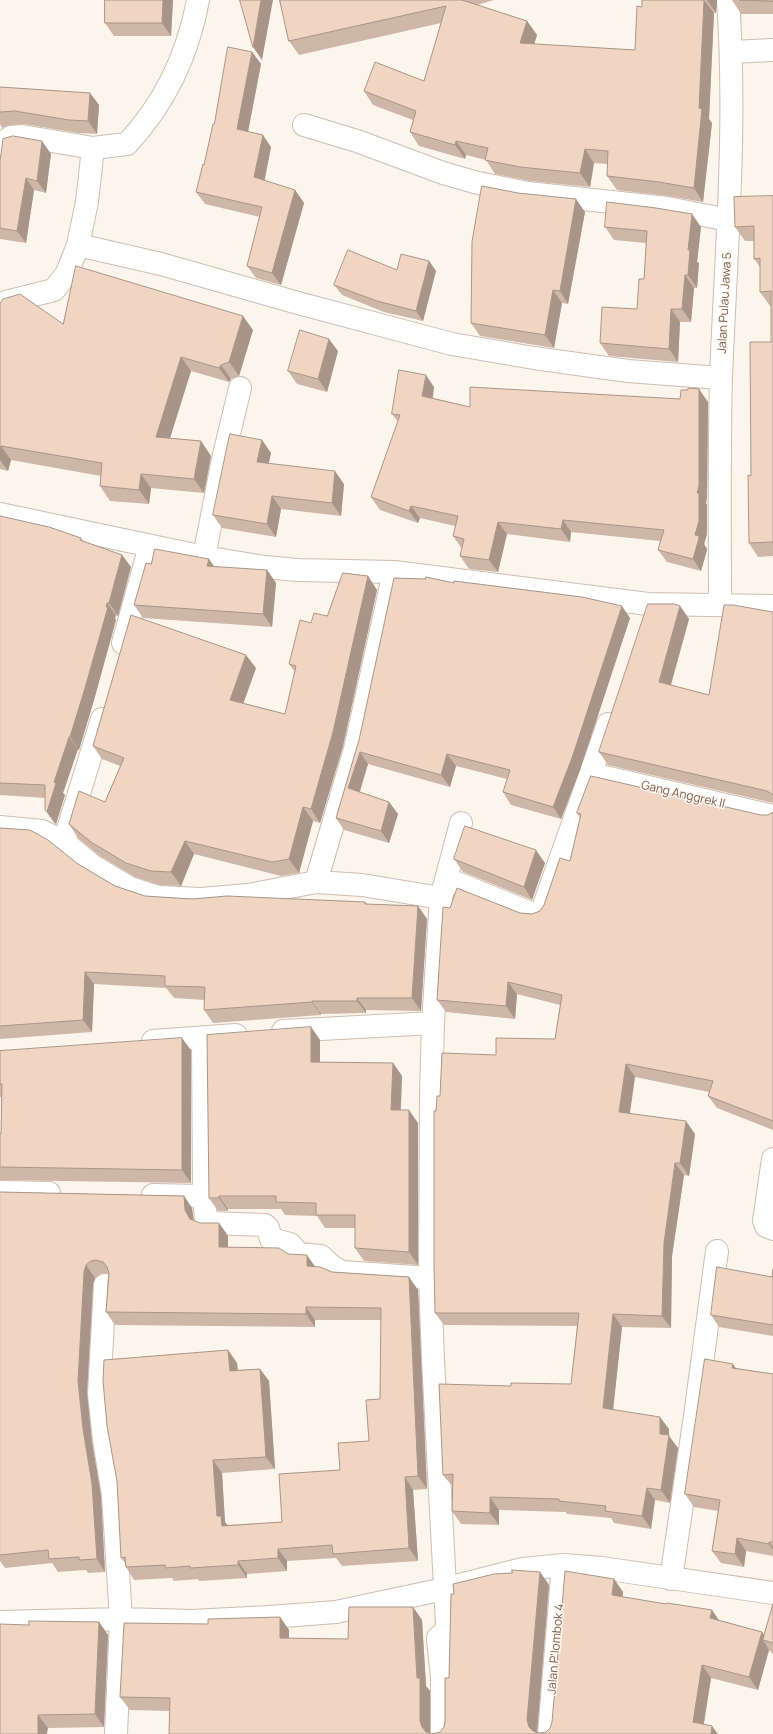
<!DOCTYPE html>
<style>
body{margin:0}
canvas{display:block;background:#fcf5eb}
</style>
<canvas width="773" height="1734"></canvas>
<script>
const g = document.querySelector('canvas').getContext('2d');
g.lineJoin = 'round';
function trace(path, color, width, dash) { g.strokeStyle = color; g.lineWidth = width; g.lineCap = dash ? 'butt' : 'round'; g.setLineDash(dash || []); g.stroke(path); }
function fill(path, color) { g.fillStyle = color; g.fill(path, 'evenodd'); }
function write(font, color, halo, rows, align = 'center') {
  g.font = font + ' Manrope,sans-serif'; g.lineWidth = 3; g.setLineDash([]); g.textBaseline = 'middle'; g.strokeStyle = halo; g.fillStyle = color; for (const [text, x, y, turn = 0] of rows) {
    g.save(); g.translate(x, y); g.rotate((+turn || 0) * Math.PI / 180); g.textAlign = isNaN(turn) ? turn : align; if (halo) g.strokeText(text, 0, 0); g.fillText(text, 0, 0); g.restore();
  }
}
const street = new Path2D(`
 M732,52l41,-2
 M304,125l53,16 86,32 35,10 50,10 139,15 62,12
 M0,144l11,-7 11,-1 71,12 34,-4c38,-41 61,-89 71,-144
 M78,245l83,19 137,39 154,41 82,14 94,13 93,7
 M0,306l6,-4 48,-12 13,-17 11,-28 9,-43 6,-54
 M0,514l204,43 61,10 32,3 97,2 254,32 125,2
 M204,557l19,-98 17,-71
 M720,605c0,-76 -1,-152 1,-228 5,-125 16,-251 7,-377
 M123,643l27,-97
 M592,774l181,42
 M0,827l42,4 22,11 29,24 37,22 28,9 43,2 47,-4 68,-13 46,3 79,13
 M64,842l38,-123
 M447,879l86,35h8l67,-190
 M316,882l39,-133 39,-177
 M283,1031l150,-8
 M203,1038l1,158 2,25 3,2 56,2 3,3 3,11 19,5 9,10 22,2 12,11 9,5 88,6
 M153,1041l83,-6
 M773,1159l-9,62 2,5 7,3
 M0,1192l49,1
 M153,1195l51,1
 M105,1285l-6,109 5,46 9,55 8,124 -5,115
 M671,1579l24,-163 22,-165
 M0,1622l121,-3 71,2 77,-4 67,-5 108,-23 79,-20 40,-4 39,3 171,25
 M442,1734v-58l-4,-36v-2l8,-7 1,-6 -14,-266 -3,-81 1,-185 2,-70 8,-125 20,-75
 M549,1734l14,-169`);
trace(street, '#cfbdb0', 24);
trace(street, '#fff', 22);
fill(new Path2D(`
 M105,0h68l-2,36h-57l-9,-13z
 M280,0h214l-17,5 50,16 10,14 -3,9 101,6 7,-43v-7h75l-1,13h-2l-5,106 3,4 -9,79 -35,-6 -51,-6 -10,-14 1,-12 -14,-1 -4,24 -60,-6 -35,-7 -9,-14 -20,-5 -1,4 -46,-13 -9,-14 3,-12 -40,-15 -9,-14 60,-10 17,-58 -142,32 -10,-14z
 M732,0h41v14h-32z
 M252,52l9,12 -13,68 23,15 -7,33 31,10 9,13 -23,82 -25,-7 -9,-12 13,-49 -55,-13 -9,-12 8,-27 10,-41z
 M0,87l90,6 9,12 -2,29 -19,-1 -54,-9 -14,1 -8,3 -2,-4z
 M51,154l-5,39 -12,-3 -8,53 -26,-4v-78z
 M773,196v360l-15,1 -9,-14 2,-67 20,-134v-36h-1l-10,-14v-25l-6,-8v-18h-9l-10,-14z
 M585,212l-17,92 -6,-1 -8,45 -74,-12 -9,-13z
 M605,227h96l-4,35 2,1 -2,25h-3l-3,34h-11l-2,40 -69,-6 -9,-13 37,-34 7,-30 2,-36 -32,-3z
 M429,261l7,10 -13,50 -39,-9 -42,-17 -8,-10 63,-15z
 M0,303l63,21 190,6 -14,46 -8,3 -2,3 -38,-11 -21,67 31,3 10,15 -7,37 -53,-5 -2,16 -39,-3 -10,-15 1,-10 -90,-16 -3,11 -8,-2z
 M338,351l-11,41 -30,-8 -9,-13z
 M434,387l-1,11 37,9 238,-5 -1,96 -1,5 1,2v29l-3,10 3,5v1l-6,21 -34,-9 -9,-12 2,-9 -89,-9 -1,10 -63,-8 -9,38 -29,-3 -9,-13 2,-7 -9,-13 2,-10 -35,-8 -2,5 -38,-13 -9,-13 27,-75 -6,-8z
 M262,440l9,13 -2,10 75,21 -3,32 -60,-7 -5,28 -54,-9 -9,-13z
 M0,516l81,22 3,3 38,14 9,12 -13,49 -2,-1 -1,3 1,2 -22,80 -15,50 -1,-1 -15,44 2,2 -9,29 -2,-1 -9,-13v-12l-45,-3z
 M151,564l116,6 9,13 -4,44 -129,-9 -9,-13z
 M368,576l9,14 -34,156 -23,77 -7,-2 -14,52 -18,3 -87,-22 -13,32 -21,-1 -25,-8 -35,-21 -22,-18 -9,-14 36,-22 15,-36 -18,-7 -9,-13 163,-78 -13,35 42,11 10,-42 -6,-8 22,-41 16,-7z
 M454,583l176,35 -50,152 -19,49 -50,-14 -8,-13 4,-13 -51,-13 -6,21 -82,-23 -8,28 29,10 9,12 -9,29 -45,-13 -8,-12 23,-78z
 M680,606l9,13 -18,66 38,10 64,-83v191l-165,-38 -9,-13z
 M773,812v318l-56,-22 -9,-12 1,-4 -74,-15 -5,36 65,21 -6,42 -5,-1 -12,81 -1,72 -49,-1 -9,82 56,20v7l9,12 -8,55 -15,-3 -4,29 -37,-6 -3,-5 -44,-4 -1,-2 -67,-2v15l-38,-1 -9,-13 1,-24 -10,-12 68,-89 60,-2 6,-58 -133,-1 -9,-12 1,-202 4,-15 56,-41 59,-16 5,-34 -43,-11 -2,25 -69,-7 -9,-12 83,-87 12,1 8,-3 4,-6 26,-44 10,-43 -3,-5 184,2h7z
 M0,828l78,36 37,22 30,10 47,3 173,3 2,2 51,2 9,13 -6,92 -55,-1v3l-45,1v1l-108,8 -9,-13 1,-10 -31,-2 -8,-10 -72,-4 -2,48 -92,7z
 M454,859l91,4 -13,37 -69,-28z
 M311,1027l9,13v22l73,1 9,13 -1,34 17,13v142l-54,-4 -9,-13v-20h-30l-8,-12 -32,-1 -4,-6h-53v2h-10l-9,-13z
 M191,1050v133l-191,-3v-46h1v-37h-1v-46z
 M0,1192l184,4 8,12 1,12 7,3h19l9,13v11l60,7 27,12 17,6 77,5 9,13 9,199 -14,1 5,71 -76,5 -6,-8 -49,3v10l-40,3v4l-48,3 -1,-2 -24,2 -2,-3 -38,2 -8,-13 -1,-4 -4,-5 107,-208 9,13 1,7 22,-1 9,12 6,88 -53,4 3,49 3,3 54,-3 58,-52 29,-29 11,-42 1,-79h-66v7l-200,-2 -9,-13 2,-38 -3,-1 -5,1 -5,4 -2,6 -6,109 5,49 9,54 4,76 -17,1 -2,-3 -28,2 -6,-9 -47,5 -5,-7z
 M773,1269v67l-54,-9 -8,-12 61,-38z
 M736,1368l37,6v182l-27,-5 -2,16 -23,-4 -9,-12 6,-40 -24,-4 -9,-13z
 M540,1572l9,13 -12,148h2l7,-1 4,-4 64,-149 9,13v5l96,23 43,12 2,3 9,-31v50l-4,-4 -11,40 -47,-12 -7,46 14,10h-549v-23l-39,-1 -10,-13 88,-73 72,-7 9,13v8l59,1 65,-32 9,13 4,66 4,5v42l3,1 7,-2 4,-5 1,-6 4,-43 5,-84z
 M99,1622l9,13 -4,92 -56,1 -48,6 29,-109z`), '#cfb7a8');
fill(new Path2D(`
 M163,0h10l-2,36 -9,-13z
 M261,0h12l-11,60 -9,-13z
 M704,0l10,13 -5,106 3,4 -9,79 -9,-14 5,-80z
 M707,0h10l-1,13z
 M527,21l10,14 -7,22 -10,-14z
 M252,52l9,12 -15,78 -9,-13z
 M90,93l9,12 -2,29 -9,-13z
 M263,135l8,12 -8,42 -9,-12z
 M42,141l9,13 -5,39 -9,-12z
 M456,141l10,14 -1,4 -10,-14z
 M585,149l9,14 -4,24 -10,-14z
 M26,178l8,12 -8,53 -9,-12z
 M295,190l9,13 -23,82 -9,-12z
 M576,199l9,13 -17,92 -8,-13z
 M692,214l9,13 -4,35 2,1 -2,25 -9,-13v-25z
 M429,261l7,10 -13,50 -7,-10z
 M685,275l9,13 -3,34 -9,-13z
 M553,290l9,13 -8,45 -9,-13z
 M671,309l9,13 -2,40 -9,-13z
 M243,316l10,14 -14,46 -10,-14z
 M329,339l9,12 -11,41 -9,-13z
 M181,357l10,14 -25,80 -10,-14z
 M221,365l10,14 -2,3 -10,-14z
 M426,375l8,12 -3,21 -9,-12z
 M699,389l9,13 -1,96 -1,5 1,2v29l-3,10 3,5v1l-6,21 -8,-12 2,-24 2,-42z
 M262,440l9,13 -5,21 -9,-12z
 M201,441l10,15 -7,37 -10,-14z
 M1,446l10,14 -3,11 -8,-11v-10z
 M335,471l9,13 -3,32 -9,-13z
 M141,474l10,14 -2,16 -10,-14z
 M272,496l9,13 -5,28 -9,-13z
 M411,506l9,12 -2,5 -9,-12z
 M563,520l8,12 -1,10 -9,-13z
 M498,522l9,12 -9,38 -9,-12z
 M122,555l9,12 -13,49 -9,-13z
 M209,559l9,13 -11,-6z
 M267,570l9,13 -4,44 -9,-13z
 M368,576l9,14 -34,156 -23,77 -9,-14z
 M107,603l9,12 -1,3 1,2 -22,80 -15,50 -9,-13z
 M622,606l8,12 -50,152 -19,49 -8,-12z
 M680,606l9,13 -21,76 -9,-13z
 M246,655l10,13 -16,45 -10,-13z
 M69,737l9,12 -15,44 2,2 -9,29 -9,-12 7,-30z
 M360,752l8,12 -11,36 -9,-12z
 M447,754l9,12 -6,21 -9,-12z
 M389,802l9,12 -9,29 -8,-12z
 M303,807l10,14 -14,52 -10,-14z
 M185,841l9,13 -13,32 -10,-14z
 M536,850l9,13 -13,37 -8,-13z
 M418,906l9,13 -6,92 -9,-13z
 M85,972l9,12 -2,48 -9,-12z
 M508,982l9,12 -2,25 -9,-13z
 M357,998l9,12v3l-9,-12z
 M312,1001l9,13v1l-9,-13z
 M311,1027l9,13v34l-9,-12z
 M182,1038l9,12v133l-9,-13z
 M393,1063l9,13 -2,47 -9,-13z
 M626,1064l9,13 -7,47 -9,-12z
 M409,1110l9,13v142l-9,-13z
 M686,1121l9,13 -6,42 -9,-13z
 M675,1163l9,12 -12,81 -1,72 -9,-12 2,-73z
 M184,1196l8,12 2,14 -4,-3 -5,-9z
 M219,1196l9,13v2l-9,-13z
 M219,1223l9,13v23l-9,-12z
 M307,1255l9,13 -9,-2z
 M86,1265l9,13 -2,6 -6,109 5,49 9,54 4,76 -8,-13 -19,-178 6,-109z
 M409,1277l9,13 9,199 -9,-13z
 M306,1307l9,13v7l-9,-13z
 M613,1314l9,13 -10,93 -9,-12z
 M228,1350l9,13 2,21 -9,-13z
 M733,1364l8,12 -9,-8z
 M260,1369l9,12 6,88 -9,-12z
 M660,1417l9,12v7l9,12 -8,55 -9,-13z
 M213,1460l9,13 3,49 5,7 -8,-3 -5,-10z
 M405,1477l8,13 5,71 -9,-13z
 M647,1488l8,12 -4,29 -9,-13z
 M490,1497l9,13v15l-9,-12z
 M737,1538l9,13 -2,16 -9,-13z
 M769,1542l4,5v3l-4,-6z
 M278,1549l9,12v10l-9,-13z
 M238,1561l9,13v4l-9,-13z
 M540,1572l9,13 -12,148 -3,1 -5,-7 -2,-7z
 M614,1579l9,13 -2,16 -9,-13z
 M413,1607l9,13 4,66 4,5v43h-3l-5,-7 -2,-6z
 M712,1610l9,13 -11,-5z
 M280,1617l9,13v21l-9,-13z
 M99,1622l9,13 -4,92 -9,-13z
 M762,1632l7,10 -6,-2 6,10 -11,40 -9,-13z
 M702,1665l9,13 -9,56 -9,-12z
 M38,1715l10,13 -1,6h-9z
 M712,1726l6,8h-7z`), '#a99588');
const building = new Path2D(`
 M105,0h58l-1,23h-57z
 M240,0h21l-8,47z
 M280,0h182l65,21 -7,22 115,7 2,-44 5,1v-7h62l-5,108 3,1 -8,79 -35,-6 -52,-6 1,-25 -23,-2 -5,24 -60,-6 -35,-7 3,-12 -32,-7 -1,4 -45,-13 6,-21 -52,-20 11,-29 49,19 22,-75 -157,35z
 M740,0h33v1z
 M228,47l24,5 -15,77 26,6 -9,42 41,13 -23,83 -25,-7 15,-59 -66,-15 7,-28 1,1 9,-41h1z
 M0,87l90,6 -2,28 -19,-1 -54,-9 -15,1z
 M13,136l29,5 -5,40 -11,-3 -9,53 -17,-3v-67l3,-22z
 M482,186l36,7 58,6 -16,92 -7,-1 -8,45 -74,-12 1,-81z
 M773,196v346l-24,1 -1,-68 3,1 -1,-134h21v-51l-11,1v-34l-6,1v-33l-19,1 -1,-30z
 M607,202l49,6 36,6 -4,36h2l-2,25h-3l-3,34h-11l-2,40 -69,-6 2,-36 35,2 2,-30h5l3,-48 -42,-4z
 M348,250l49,20 4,-16 28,7 -13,50 -39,-10 -43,-16z
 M76,266l167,50 -14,46 -8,3 -2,3 -38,-11 -25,80 45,4 -7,38 -53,-5 -2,16 -39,-4 2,-23 -101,-17 -1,4v-147l3,-4 17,-5 43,30z
 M300,330l29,9 -11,40 -30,-8z
 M399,370l27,5 -4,21 48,11v-20l210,12 1,-9h7v-2l11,1v97l-2,7h2v28l-4,14 4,1v2l-6,21 -35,-9 6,-20 -101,-10 -2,9 -63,-7 -9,38 -29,-4 4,-17 -11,-3 5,-20 -47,-10 -2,5 -38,-14 29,-82 -8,-1z
 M230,434l32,6 -5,22 78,9 -3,32 -60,-7 -5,28 -54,-9z
 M0,516l49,11 32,11 -1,2 42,15 -13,48h-2l-1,4h2l-23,81 -15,49h-1l-15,45 2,1 -9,29 -2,-2v-25l-45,-2z
 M155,549l54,10 -2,7 60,4 -4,44 -129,-9 12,-42 5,1z
 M343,573l25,3 -35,156 -22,77 -8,-2 -14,52 -17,3 -87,-21 -14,31 -20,-1 -25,-8 -35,-21 -22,-18 10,-33 26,11 19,-44 -31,-12 38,-131 115,40 -16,45 55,14 11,-48 -7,-2 11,-44 11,3 3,-10 13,3z
 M426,577l28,6v-2l128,16 40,9 -50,152 -19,49 -50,-15 7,-22 -63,-16 -6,21 -81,-23 -12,36 41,14 -8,29 -45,-13 23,-78 35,-162 31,1z
 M648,604h26l6,2 -21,76 50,13 15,-90h9l40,7v183l-6,-4 -168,-39z
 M591,776l170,39h7l5,-3v309l-65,-25 5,-15 -87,-17 -7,48 67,9 -6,42h-5l-11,80 -2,73 -49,-2 -10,94 57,9v17l9,1 -8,55 -14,-2 -5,28 -37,-5 1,-5 -47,-5v-2l-69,-2v16l-38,-2 1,-37 -10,1 -4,-91 72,2v-3l60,1 8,-71h-144l-1,-48v-154h2l1,-15h3l2,-43 54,2v-17l59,1 7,-44 -54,-13 -2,24 -69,-6 6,-93 7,1 7,-20 63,25 12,1 8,-3 4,-6 16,-47 10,3 11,-47 -4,-1z
 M465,826l71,24 -12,37 -70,-28z
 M0,828l30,2 18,10 30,24 37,22 30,10 47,3 35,-3 138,6v2l53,2 -6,92h-55v3h-45v1l-108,8 1,-23 -40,-1v-10l-80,-4 -2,48 -83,6z
 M311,1027v35l82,1 -2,47h18v142l-54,-4v-33h-39v-12l-40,-1v-6h-57v2h-10l-2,-163z
 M182,1038v132l-182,-3v-33h1l1,-50h-2v-33z
 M0,1192l184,4 1,14 5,9 10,4h19v24l60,1 9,6 19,1v11l13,1 12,5 77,5 9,199 -13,1 4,71 -76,6 -1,-9 -54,4v9l-40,3v4l-48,3v-2l-24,2 -1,-3 -39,2 -1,-10 -4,1 -4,-77 -10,-55 -4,-45 1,-21 124,-10 2,21 30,-2 6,88 -53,3 4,56h4l1,10 60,-4 -3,-48 61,-4 -2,-27 31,-2 -3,-41 14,-1 1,-91 -75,-1v7l-200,-2 3,-39 -2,-6 -4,-5 -7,-2 -5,1 -5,4 -2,7 -6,109 5,48 9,55 5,75 -18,1v-3l-30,2 -1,-9 -48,5z
 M717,1267l55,10 1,-8v56l-62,-10z
 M705,1359l28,5 -1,4 41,6v168h-4v2l-32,-6 -2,16 -23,-3 8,-51 -35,-6z
 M512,1570l28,2 -13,148 2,7 4,4 6,2 7,-1 4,-4 2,-6 13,-151 49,8 -2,16 54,9 1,-1 45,7 -2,8 52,14 -13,45 -47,-12 -9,57 19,4 -1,8h-542l1,-36 -50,-1 4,-74 84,1v-5l72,-2v21l68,1 1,-32h64l4,71h3v43l2,6 4,5 7,2 7,-2 4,-5 1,-6v-43h4l2,-84h3l-1,-10 41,-10 18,-1z
 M773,1604v39l-10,-3z
 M29,1621l70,1 -4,92 -57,1v19h-38v-110l29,1z`);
fill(building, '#f1d5c3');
trace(building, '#a99588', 1);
write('12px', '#775c4e', '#fff9f1', [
 ["Jalan Pulau Jawa 5",725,303,-87],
 ["Gang Anggrek II",683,795,13],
 ["Jalan P'lombok 4",556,1649,-85]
]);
</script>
